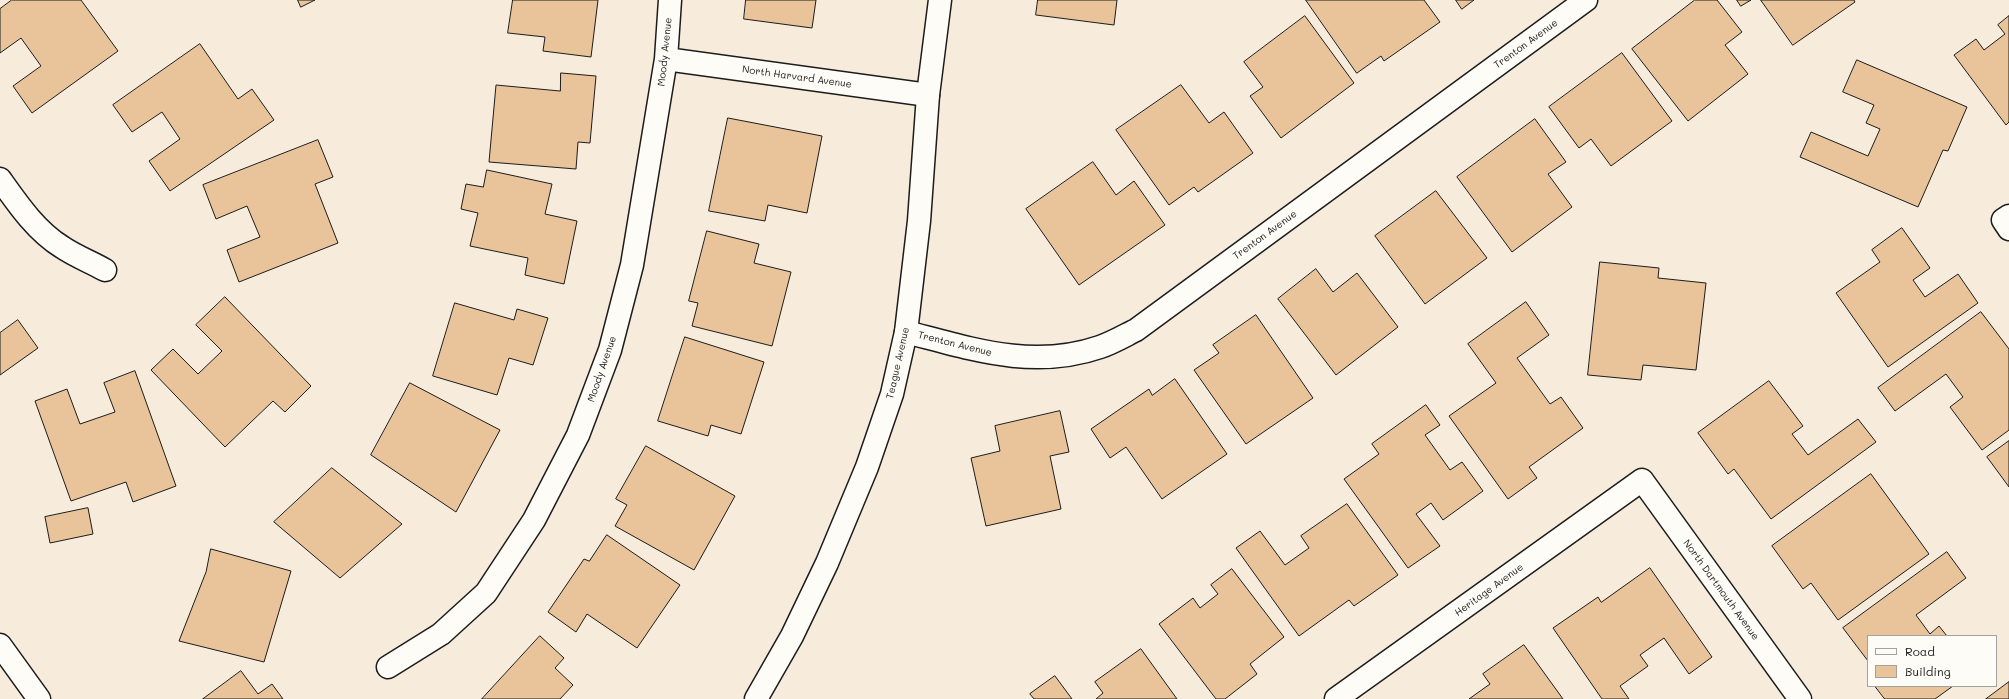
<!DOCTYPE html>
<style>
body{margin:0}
#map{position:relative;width:2009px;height:699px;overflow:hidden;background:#f7ebdb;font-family:Mali,sans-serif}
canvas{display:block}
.legend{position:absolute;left:1867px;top:635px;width:130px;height:52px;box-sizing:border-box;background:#fdfcf7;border:1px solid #a3a29f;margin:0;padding:5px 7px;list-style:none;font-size:12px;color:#1c1c1c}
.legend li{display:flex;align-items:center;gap:8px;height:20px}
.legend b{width:20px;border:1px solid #a3a29f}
</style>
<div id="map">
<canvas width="2009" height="699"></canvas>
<ul class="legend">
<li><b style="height:5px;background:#fdfcf7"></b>Road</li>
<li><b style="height:11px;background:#e9c399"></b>Building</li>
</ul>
</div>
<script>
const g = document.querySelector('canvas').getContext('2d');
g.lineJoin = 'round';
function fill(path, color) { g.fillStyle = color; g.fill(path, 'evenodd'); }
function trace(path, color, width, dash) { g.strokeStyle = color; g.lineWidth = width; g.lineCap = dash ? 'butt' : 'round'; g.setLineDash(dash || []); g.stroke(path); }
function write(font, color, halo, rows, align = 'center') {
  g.font = font + ' Mali,sans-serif'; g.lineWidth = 4; g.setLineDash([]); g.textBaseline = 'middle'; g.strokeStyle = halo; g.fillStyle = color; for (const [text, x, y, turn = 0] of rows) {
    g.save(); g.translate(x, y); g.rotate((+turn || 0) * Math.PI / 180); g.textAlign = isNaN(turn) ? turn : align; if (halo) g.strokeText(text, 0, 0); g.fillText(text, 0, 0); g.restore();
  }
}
const building = new Path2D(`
 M12,0h69l37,51 -86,62 -19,-27 28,-20 -20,-28 -21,15v-44z
 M298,0h17l-14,7z
 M513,0h85l-7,57 -48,-6 2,-14 -37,-4z
 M746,0h70l-4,28 -68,-9z
 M1038,0h79l-3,25 -78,-10z
 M1306,0h118l16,22 -56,39 -3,-5 -24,17z
 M1456,0h18l-12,9z
 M1695,0h22l25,32 -17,13 23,29 -60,47 -56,-72z
 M1737,0h14l-10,6z
 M1761,0h93l1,2 -62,43z
 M1305,16l49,67 -73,55 -31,-42 13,-9 -19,-25z
 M2009,16v106l-3,3 -52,-70 22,-16 8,11 21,-16 -7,-9z
 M200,44l38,55 14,-10 22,31 -104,71 -21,-30 31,-22 -18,-27 -30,20 -19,-27z
 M1622,53l50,68 -61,45 -20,-27 -12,9 -30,-41z
 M1857,60l110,47 -19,44 -5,-1 -25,57 -118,-50 11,-25 57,24 12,-27 -14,-6 8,-18 -31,-13z
 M561,73l35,3 -6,67 -12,-1 -2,27 -87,-7 7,-77 64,6z
 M1181,85l28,38 15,-11 29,41 -55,39 -4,-5 -25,18 -53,-75z
 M728,118l94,18 -15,77 -39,-8 -3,16 -56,-10z
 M1535,119l31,43 -18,12 24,33 -60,45 -55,-75z
 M318,140l15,37 -18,7 23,59 -99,39 -12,-32 33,-13 -13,-31 -31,13 -13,-34z
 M1093,162l23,33 18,-14 31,44 -86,60 -53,-76z
 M487,170l65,14 -7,30 32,7 -13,63 -39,-9 3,-17 -58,-12 8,-33 -17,-4 5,-25 17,3z
 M1436,191l51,67 -62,46 -50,-68z
 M1902,228l28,40 -17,12 12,17 33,-23 20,29 -90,64 -52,-74 44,-31 -8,-12z
 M707,231l52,13 -5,19 37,9 -19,74 -80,-20 6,-23 -9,-2z
 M1600,262l59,6 -1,10 48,5 -10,87 -53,-5 -2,15 -53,-5z
 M1316,269l17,23 24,-19 41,54 -62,48 -58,-76z
 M225,297l86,89 -26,26 -12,-11 -48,46 -74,-77 22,-21 25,25 24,-23 -26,-26z
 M1526,302l23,33 -32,23 33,46 11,-7 22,31 -54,39 8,11 -29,21 -59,-83 47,-33 -28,-39z
 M455,303l59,17 3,-11 31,9 -15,47 -24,-7 -12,37 -64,-19z
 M1981,312l28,37v81l-27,20 -32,-43 13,-10 -17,-23 -51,37 -17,-23z
 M1256,315l57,83 -67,46 -52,-74 25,-17 -6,-8z
 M18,320l20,28 -38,27v-42z
 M685,337l79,25 -23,72 -30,-9 -3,11 -50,-15z
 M135,371l41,115 -43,16 -7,-20 -55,19 -36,-100 32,-12 13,35 35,-12 -11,-29z
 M1175,379l52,75 -65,45 -36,-52 -16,11 -19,-29 58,-40 3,6z
 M1769,381l34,45 -11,8 16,21 50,-36 18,23 -105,77 -37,-50 -6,5 -30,-41z
 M410,383l90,47 -44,82 -85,-57z
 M1426,405l14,20 -15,10 25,35 12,-8 21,29 -40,29 -12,-17 -15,11 24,32 -32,22 -64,-89 35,-25 -7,-10z
 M1060,411l9,41 -19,4 11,53 -75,17 -15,-68 29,-7 -5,-25z
 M2009,441v46l-22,-30z
 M646,446l89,50 -41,74 -79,-44 12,-21 -11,-6z
 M332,468l70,56 -62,54 -66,-56z
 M1871,474l58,80 -91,66 -27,-37 -8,6 -31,-43z
 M1347,504l51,71 -44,31 -5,-6 -50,36 -63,-88 24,-17 25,34 24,-17 -8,-12z
 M88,508l5,26 -43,9 -5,-26z
 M607,535l73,50 -43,63 -50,-34 -11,18 -28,-20 36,-53 5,2z
 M211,549l80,22 -27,91 -85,-21 27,-69z
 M1947,552l19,26 -50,37 14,19 9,-8 8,10h-79v25l-25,-33z
 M1650,568l62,89 -23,17 -25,-36 -24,17 8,11 -28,20 9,13h-27l-49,-71 45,-31 3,5z
 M1232,569l52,68 -34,27 7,10 -32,25h-9l-57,-75 34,-26 7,10 18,-14 -7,-9z
 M540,636l24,22 -9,10 18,17 -13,14h-78z
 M1524,645l39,54h-94l21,-15 -7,-10z
 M1141,649l36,50h-81l7,-6 -8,-11z
 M241,671l17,23 14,-10 11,15h-80z
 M1055,676l17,23h-38l-4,-5z
 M2009,682v17h-23z
 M1875,686h78l-18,13h-50z`);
fill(building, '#e9c399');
trace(building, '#1c1c1c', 1);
const minor = new Path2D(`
 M666,59l262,36
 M0,179c17,24 36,52 62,68 13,9 29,15 43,23
 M2009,216l-6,4 6,9
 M906,332c66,17 127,38 194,15 12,-4 24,-11 36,-17l450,-330
 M388,667l53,-33 45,-41 48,-73 44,-85 32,-85 22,-85 34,-206 4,-59
 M1336,699l306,-219 158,219`);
const tertiary = new Path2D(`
 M756,699l36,-63 35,-73 40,-96 25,-73 14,-62 13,-111 9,-126 12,-95`);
const secondary = new Path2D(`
 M0,645l39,54`);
trace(minor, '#1c1c1c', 25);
trace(tertiary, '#1c1c1c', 25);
trace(secondary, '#1c1c1c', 25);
trace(minor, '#fdfcf7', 22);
trace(tertiary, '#fdfcf7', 22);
trace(secondary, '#fdfcf7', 22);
write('10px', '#1c1c1c', '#fdfcf7', [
 ["Trenton Avenue",1526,44,-36],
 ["Moody Avenue",665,52,-84],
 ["North Harvard Avenue",797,77,8],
 ["Trenton Avenue",1265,235,-36],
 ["Trenton Avenue",955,344,14],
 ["Teague Avenue",898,363,-77],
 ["Moody Avenue",602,369,-71],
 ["Heritage Avenue",1489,590,-36],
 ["North Dartmouth Avenue",1721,590,54]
]);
</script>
